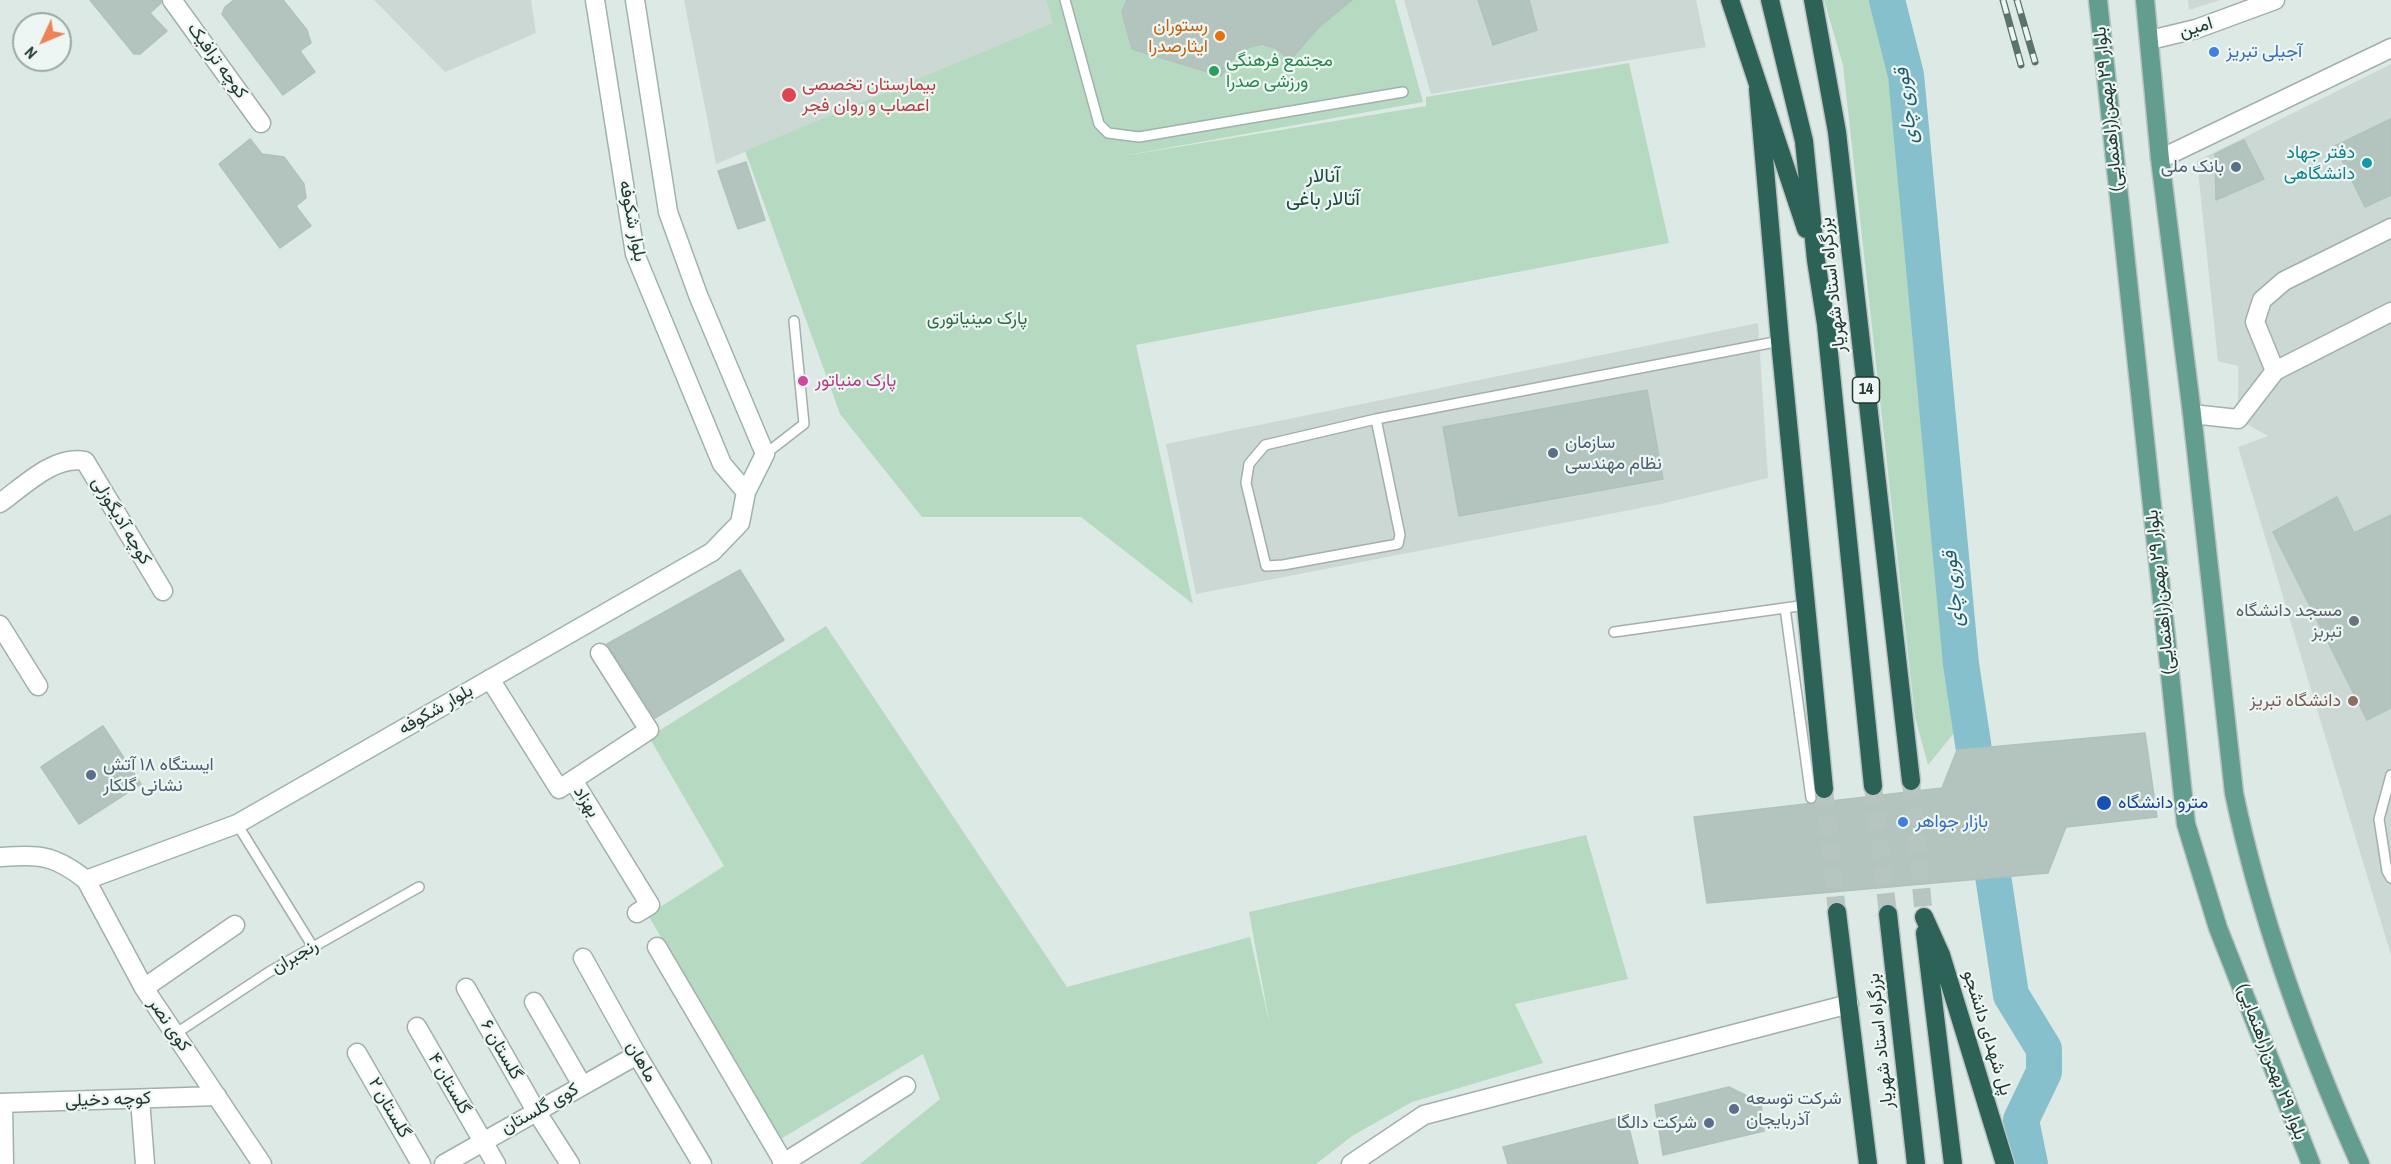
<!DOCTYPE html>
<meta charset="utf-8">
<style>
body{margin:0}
#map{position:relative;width:2391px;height:1164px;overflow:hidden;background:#dde9e4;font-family:"Archivo Narrow",sans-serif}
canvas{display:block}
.north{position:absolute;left:12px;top:12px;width:60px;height:60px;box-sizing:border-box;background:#edf6f2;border:2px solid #9baaa5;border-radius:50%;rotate:226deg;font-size:16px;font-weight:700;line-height:24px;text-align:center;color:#203732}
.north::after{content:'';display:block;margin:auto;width:21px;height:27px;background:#ed8157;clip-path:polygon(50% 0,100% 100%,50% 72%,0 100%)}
</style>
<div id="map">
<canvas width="2391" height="1164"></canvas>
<div class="north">N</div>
</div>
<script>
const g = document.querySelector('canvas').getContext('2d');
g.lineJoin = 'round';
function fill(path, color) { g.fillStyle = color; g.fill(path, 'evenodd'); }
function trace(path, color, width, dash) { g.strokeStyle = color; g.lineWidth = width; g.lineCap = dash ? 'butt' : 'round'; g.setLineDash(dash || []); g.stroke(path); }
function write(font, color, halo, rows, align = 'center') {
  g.font = font + ' "Archivo Narrow",Vazirmatn,sans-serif'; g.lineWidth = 4.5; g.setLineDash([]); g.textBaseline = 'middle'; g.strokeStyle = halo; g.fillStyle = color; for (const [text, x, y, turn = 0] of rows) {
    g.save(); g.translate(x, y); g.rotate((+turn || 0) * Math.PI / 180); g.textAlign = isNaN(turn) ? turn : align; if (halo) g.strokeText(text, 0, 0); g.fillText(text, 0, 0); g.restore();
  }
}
fill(new Path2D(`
 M374,0h157l5,33 -91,39z
 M684,0h362l6,23 -336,141z
 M1404,0h292l10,47 -275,47z
 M2188,0h32l-31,10z
 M2391,64v891l-153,-508 30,-11 -30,-17v-53l-20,-5 -21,-200z
 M1758,323l10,155 -107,26 -465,90 -30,-150z`), '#ccd8d3');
fill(new Path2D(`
 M1046,0h349l28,102 -306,55 309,-51v-9l203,-34 40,180 -533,102 57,259 -112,-87h-159l-82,-103 -95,-263 307,-128z
 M1824,0h55l17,71 63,656 -31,38 -13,-48 -72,-652z
 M826,626l241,361 183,-50 20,89 -21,-114 337,-77 42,144 -113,25 28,59 -131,39 -60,34 -36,28h-456l80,-65 -17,-45 -144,86 -131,-225 76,-49 -75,-129z`), '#b6dac1');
trace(new Path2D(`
 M1887,0l19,75 55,589 50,331 33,54v23l-23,48 9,44`), '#86c0cd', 36);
const building = new Path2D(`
 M90,0h71v3l-11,10 17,18 -27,23h-6z
 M234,0h49l24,30 4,13 -11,8 15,21 -32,23 -61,-81 3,-7z
 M1127,0h225l-34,28 -28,32 -13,-11 -15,-5 -12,3 -14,8 -15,21 -89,-27 -10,-37z
 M1478,0h51l8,30 -44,15z
 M2391,119v76l-26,12 -30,-61z
 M250,139l12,15 22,3 20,27 2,14 -10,8 15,20 -31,22 -61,-84z
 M2244,140l20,39 -48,21 -1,-46z
 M746,162l19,58 -27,9 -20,-58z
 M1647,390l16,89 -204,37 -16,-89z
 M2337,497l17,36 37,-18v193l-24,12 -94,-188z
 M740,570l44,70 -129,78 -48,-74z
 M103,726l38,58 -62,40 -38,-57z
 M2145,733l12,84 -91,10 -18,46 -341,30 -13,-86 248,-29 15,-38z
 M1729,1087l32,16 3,28 -101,24 -8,-50z
 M1626,1116l12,48h-130l-5,-17z`);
fill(building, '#b3c3bd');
trace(building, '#b0c2bb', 1.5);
trace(new Path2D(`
 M1911,781l13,136
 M1873,786l15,128
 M1824,789l13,123`), '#b7c5c0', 18, [18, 9]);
const lane = new Path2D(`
 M1065,0l34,124 9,9 31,4 264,-45
 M1376,419l24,116 -2,9 -115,21 -17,1 -20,-83 3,-19 16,-19 111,-26 404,-78
 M764,455l40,-31 -10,-103
 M1785,608l26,190
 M1614,632l192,-27
 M2391,775l-12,44 8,52 4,7
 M237,824l76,123
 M175,1034l94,-62 150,-85`);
const street = new Path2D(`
 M172,0l89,123
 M2150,40l46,-11 79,-29
 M2160,159l231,-111
 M2275,371l-20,-49 7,-22 22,-19 107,-53
 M2192,414l46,5 37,-48 116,-59
 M0,503c24,-17 54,-48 85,-42l78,130
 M0,625l38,61
 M490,679l69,110 14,-9 77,125 -13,8
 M573,780l76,-50 -49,-77
 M86,880l58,108 118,176
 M657,947l127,216
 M583,958l54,97 65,109
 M144,988l91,-63
 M466,988l70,123 34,53
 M534,1002l48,83
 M417,1027l79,137
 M357,1053l64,111
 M140,1099l5,65
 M0,1103l217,-7
 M3,1103l1,61
 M444,1164l193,-109
 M782,1164l124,-78
 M1351,1164l73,-49 425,-111`);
const secondary = new Path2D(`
 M595,0l40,254 87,210 24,28
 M0,857c40,-2 53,-3 86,23l151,-56 475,-272 28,-29 6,-31 19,-38 -67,-159 -30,-83 -33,-212`);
const primary = new Path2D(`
 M2098,0l88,824 32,104 93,236
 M2145,0l15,159 32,255 42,379c27,128 72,251 126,371`);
const highway = new Path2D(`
 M1730,0l76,229
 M1770,0l34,141 12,119 10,64 47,462
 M1813,0l24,132 74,649
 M1758,89l22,252 44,448
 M1837,912l31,252
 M1888,914l28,250
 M1924,917l17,38 64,209
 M1925,933l28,231`);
trace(lane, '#a1b0ab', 12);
trace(street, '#a1b0ab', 21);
trace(secondary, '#9db4ac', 21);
trace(primary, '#bcc3c2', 21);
trace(highway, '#bcc3c2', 21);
trace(lane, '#fff', 9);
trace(street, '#fff', 18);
trace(secondary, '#fff', 18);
trace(primary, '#639d90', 18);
trace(highway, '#2d6259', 18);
const rail = new Path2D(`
 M2003,0l18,65
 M2017,0l18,62`);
trace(rail, '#5a736d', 7);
trace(rail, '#edf6f2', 4.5, [14]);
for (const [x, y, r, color] of [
 [1220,36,6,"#e8710a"],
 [2214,52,6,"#3f7fe0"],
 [1214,71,6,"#2e9e5b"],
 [789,95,8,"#e0444e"],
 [2367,163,6,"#0f9aa8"],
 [2236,167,6,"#5c6f8a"],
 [803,381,6,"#d1479c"],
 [1553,453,6,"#5c6f8a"],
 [2354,621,6,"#6b7280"],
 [2353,701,6,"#8d6e63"],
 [91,775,6,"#5c6f8a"],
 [2104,803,8,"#1a4fb4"],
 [1903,822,6,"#3f7fe0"],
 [1734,1109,6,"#5c6f8a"],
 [1709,1123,6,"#5c6f8a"]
]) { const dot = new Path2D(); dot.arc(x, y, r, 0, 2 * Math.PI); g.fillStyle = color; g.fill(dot); trace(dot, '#edf6f2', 2); }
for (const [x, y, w] of [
 [1866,390,27]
]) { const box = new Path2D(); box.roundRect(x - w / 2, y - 13, w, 26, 4.5); g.fillStyle = '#edf6f2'; g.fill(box); trace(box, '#203732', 1.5); }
write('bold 16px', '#203732', null, [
 ["14",1866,390]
]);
write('18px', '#c56008', '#edf6f2', [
 ["رستوران",1208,26],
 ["ایثارصدرا",1208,47]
], 'right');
write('18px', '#203732', '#edf6f2', [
 ["امین",2196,28,-17],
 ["کوچه ترافیک",217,61,54],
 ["بلوار ٢٩ بهمن(راهنمایی)",2109,109,-96],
 ["بلوار شکوفه",632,221,79],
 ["بزرگراه استاد شهریار",1833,285,-96],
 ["کوچه آدیگوزلی",121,521,59],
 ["بلوار ٢٩ بهمن(راهنمایی)",2161,592,-96],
 ["بلوار شکوفه",436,710,-30],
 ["بهزاد",586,802,58],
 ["رنجبران",295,957,-30],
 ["کوی نصر",169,1025,56],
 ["پل شهدای دانشجو",1987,1033,73],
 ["بزرگراه استاد شهریار",1881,1041,-96],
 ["گلستان ۶",501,1050,60],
 ["ماهان",641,1062,60],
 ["بلوار ٢٩ بهمن(راهنمایی)",2271,1062,69],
 ["گلستان ۴",449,1084,60],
 ["کوچه دخیلی",108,1100,-2],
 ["گلستان ۲",389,1108,60],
 ["کوی گلستان",540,1109,-29]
]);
write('18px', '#366cbe', '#edf6f2', [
 ["آجیلی تبریز",2226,52],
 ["بازار جواهر",1915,822]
], 'left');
write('18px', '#27864d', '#edf6f2', [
 ["مجتمع فرهنگی",1226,61],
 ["ورزشی صدرا",1226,82]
], 'left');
write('18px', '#be3a42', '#edf6f2', [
 ["بیمارستان تخصصی",802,85],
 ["اعصاب و روان فجر",802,106]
], 'left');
write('18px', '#0d838f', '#edf6f2', [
 ["دفتر جهاد",2355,153],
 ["دانشگاهی",2355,174]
], 'right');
write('18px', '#4e5e75', '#edf6f2', [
 ["بانک ملی",2224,167,"right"],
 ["سازمان",1565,443],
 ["نظام مهندسی",1565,464],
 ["ایستگاه ۱۸ آتش",103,765],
 ["نشانی گلکار",103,786],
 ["شرکت توسعه",1746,1099],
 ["آذربایجان",1746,1120],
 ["شرکت دالگا",1697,1123,"right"]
], 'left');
write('18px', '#2c6c47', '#edf6f2', [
 ["پارک مینیاتوری",977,319]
]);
write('18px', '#b23c85', '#edf6f2', [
 ["پارک منیاتور",815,381]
], 'left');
write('18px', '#5b616d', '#edf6f2', [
 ["مسجد دانشگاه",2342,611],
 ["تبربز",2342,632]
], 'right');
write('18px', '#785e54', '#edf6f2', [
 ["دانشگاه تبریز",2341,701]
], 'right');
write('18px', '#164399', '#edf6f2', [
 ["مترو دانشگاه",2118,803]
], 'left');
write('italic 20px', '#1d5f70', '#edf6f2', [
 ["قوری چای",1907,106,-97],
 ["قوری چای",1954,589,-95]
]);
write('20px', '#1d483f', '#edf6f2', [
 ["آنالار",1323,177],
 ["آتالار باغی",1323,200]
]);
</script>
